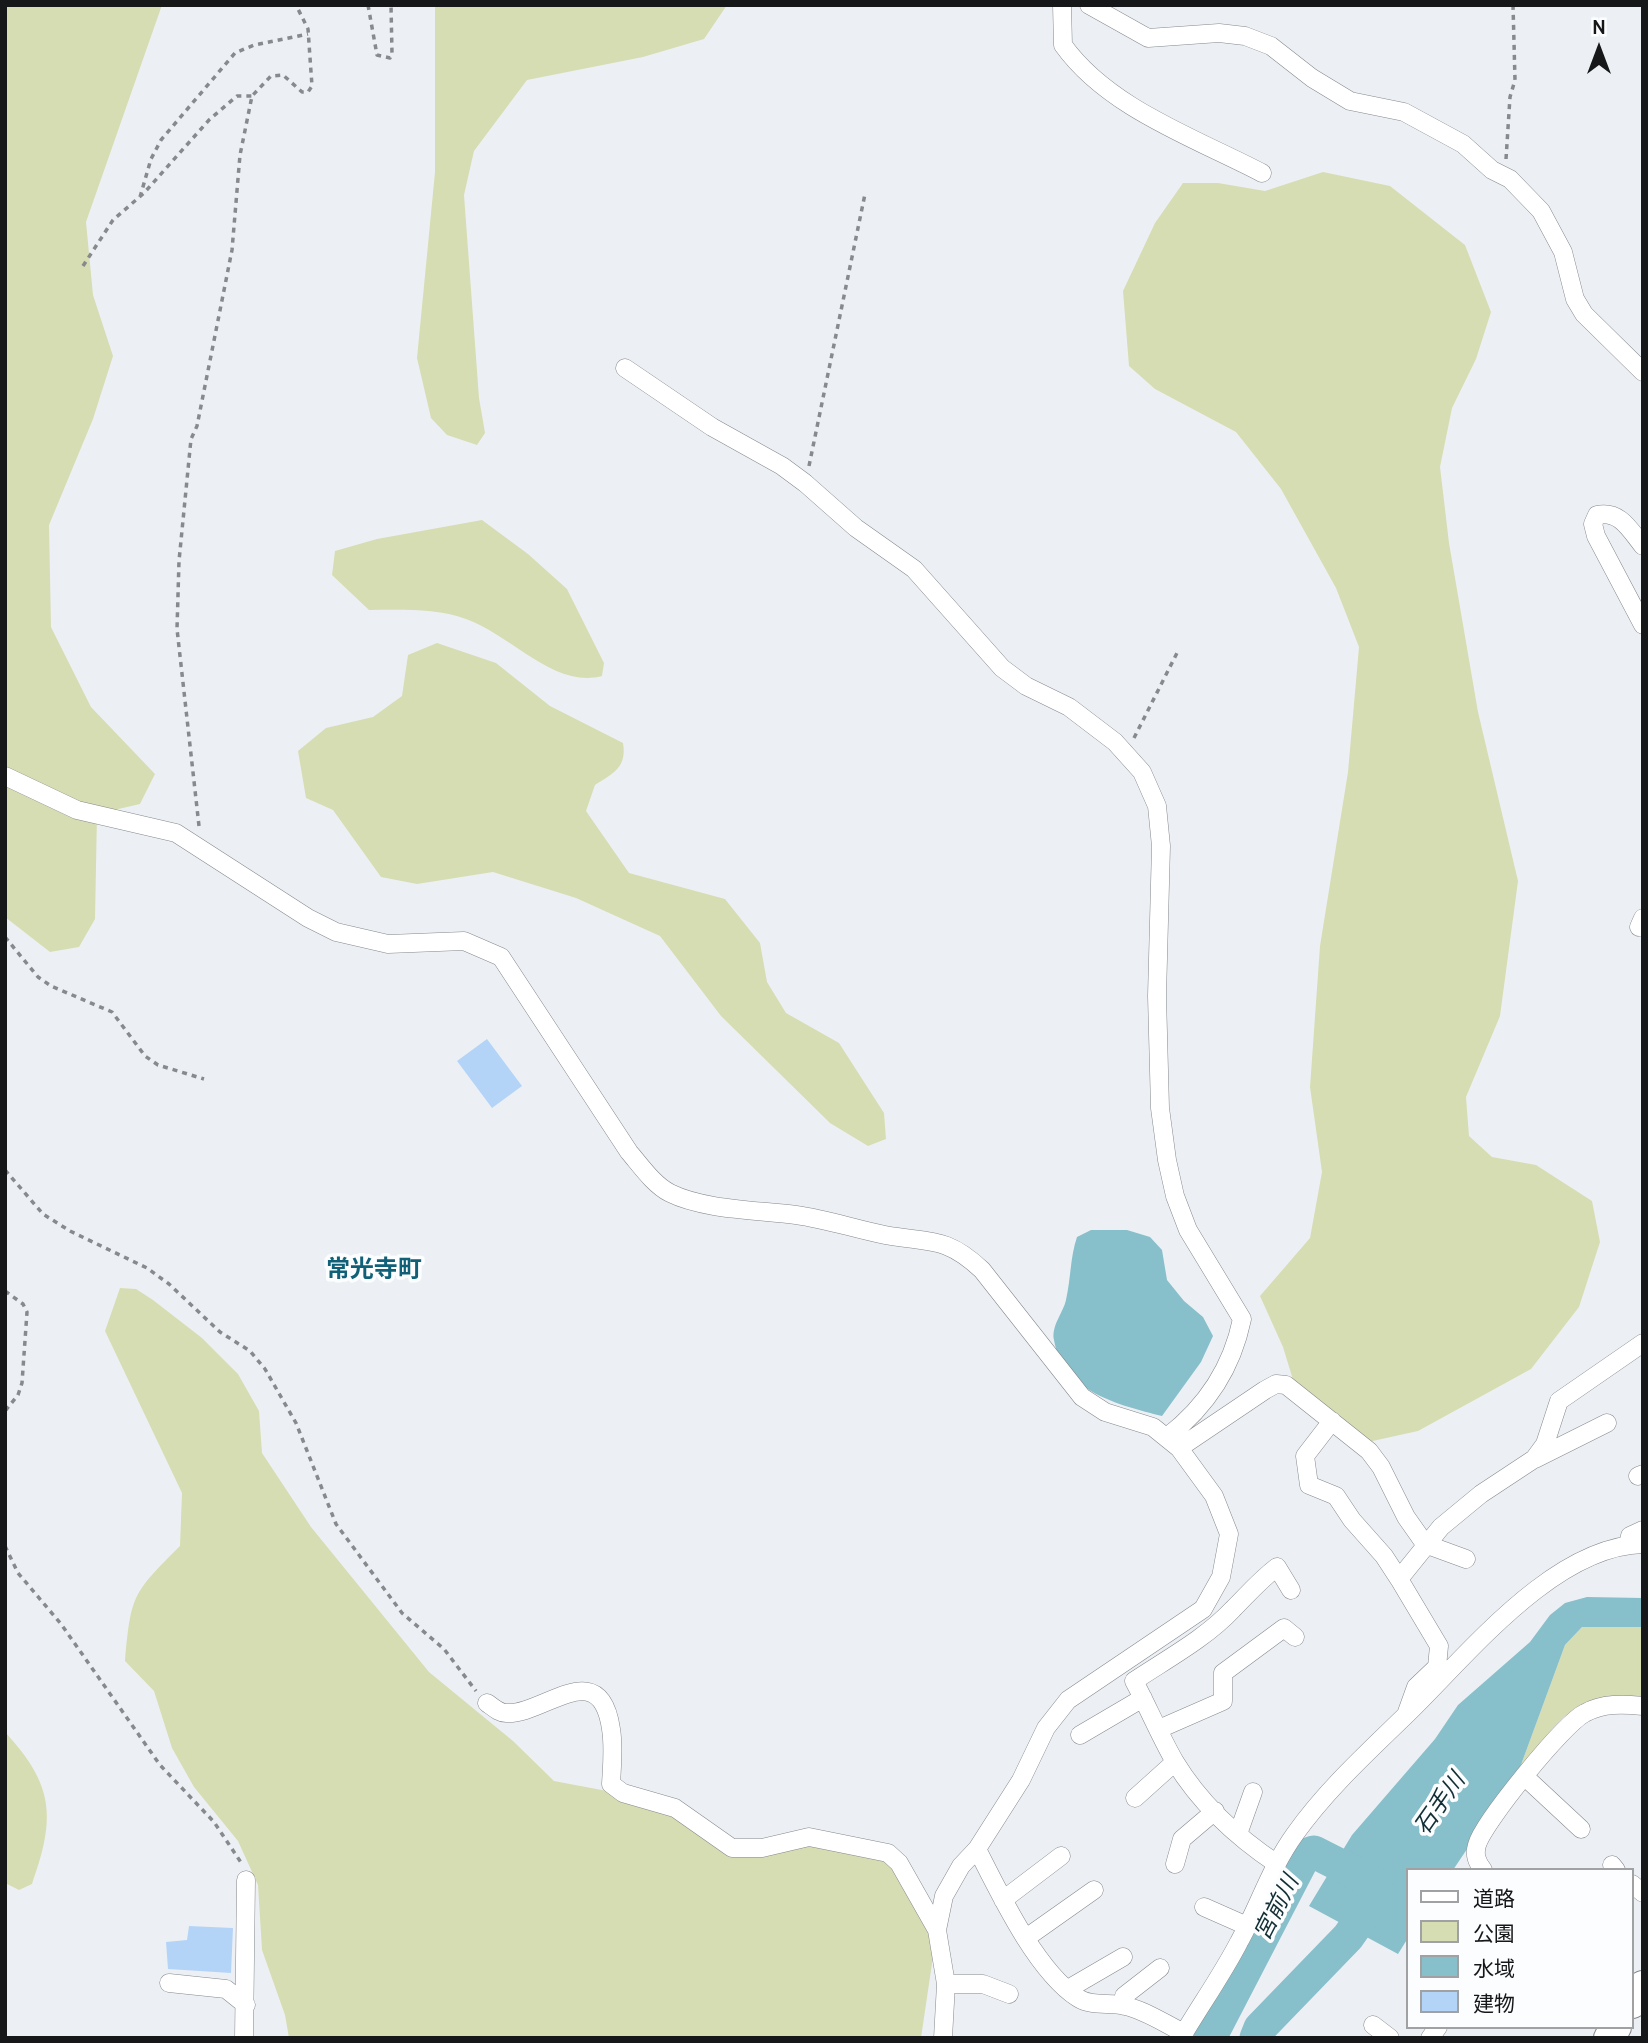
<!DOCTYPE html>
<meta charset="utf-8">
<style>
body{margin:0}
#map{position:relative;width:1648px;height:2043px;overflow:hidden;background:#ecf0f5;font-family:Cabin,"Noto Sans JP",sans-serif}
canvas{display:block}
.frame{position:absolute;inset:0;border:7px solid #161719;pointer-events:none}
.legend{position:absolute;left:1406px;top:1868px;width:228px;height:161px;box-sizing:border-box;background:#fcfdfe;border:2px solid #a0a1a2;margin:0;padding:9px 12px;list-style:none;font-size:21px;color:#161719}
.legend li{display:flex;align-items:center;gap:14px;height:35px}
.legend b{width:35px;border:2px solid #a0a1a2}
.north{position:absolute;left:1564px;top:14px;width:70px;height:70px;-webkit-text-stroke:5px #fcfdfe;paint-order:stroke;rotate:0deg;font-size:19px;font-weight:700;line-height:28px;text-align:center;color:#161719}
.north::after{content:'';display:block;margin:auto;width:24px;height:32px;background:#161719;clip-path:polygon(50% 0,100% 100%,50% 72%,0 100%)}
</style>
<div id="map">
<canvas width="1648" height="2043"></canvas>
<div class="frame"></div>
<ul class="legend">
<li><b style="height:9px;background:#fff"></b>道路</li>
<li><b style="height:19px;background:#d6ddb2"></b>公園</li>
<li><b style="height:19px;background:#87bfca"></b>水域</li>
<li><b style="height:19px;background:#b4d4f7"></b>建物</li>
</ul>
<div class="north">N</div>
</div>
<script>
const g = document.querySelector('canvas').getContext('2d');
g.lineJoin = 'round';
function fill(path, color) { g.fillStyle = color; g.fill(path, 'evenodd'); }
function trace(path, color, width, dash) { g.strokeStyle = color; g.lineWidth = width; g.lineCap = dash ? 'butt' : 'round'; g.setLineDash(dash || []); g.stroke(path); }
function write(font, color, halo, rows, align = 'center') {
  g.font = font + ' Cabin,"Noto Sans JP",sans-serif'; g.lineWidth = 7; g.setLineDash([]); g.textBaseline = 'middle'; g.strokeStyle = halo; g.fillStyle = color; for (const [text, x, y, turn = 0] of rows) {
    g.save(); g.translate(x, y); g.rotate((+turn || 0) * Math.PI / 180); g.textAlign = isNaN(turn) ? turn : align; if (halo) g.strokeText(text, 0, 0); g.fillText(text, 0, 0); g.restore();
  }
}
fill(new Path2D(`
 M5,5h157l-76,217 7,73 20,61 -20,63 -44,106 2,102 40,80 64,67 -15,30 -43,10 -2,105 -16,28 -29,5 -45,-35z
 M435,5h292l-23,34 -61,18 -116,23 -53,71 -10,44 15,203 6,35 -8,12 -30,-10 -16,-17 -14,-60 18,-186z
 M1323,172l67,14 75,59 26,67 -15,47 -24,49 -12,59 9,76 29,169 40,169 -18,135 -34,81 3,39 23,21 44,8 56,36 8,41 -21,65 -48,62 -113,62 -50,11 -74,-59 -11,-36 -23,-51 50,-58 12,-66 -12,-85 10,-141 28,-174 11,-125 -23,-59 -55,-99 -45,-57 -81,-43 -26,-23 -6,-75 32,-68 28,-40h35l47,8z
 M482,520l46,34 39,35 37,74 -2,13c-48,13 -92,-42 -136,-57 -30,-11 -66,-9 -97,-9l-37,-35 3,-24 42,-12z
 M437,643l59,20 54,43 73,37c4,24 -9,30 -28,42l-9,26 43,62 96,26 35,44 7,39 19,31 53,30 45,70 2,26 -18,7 -38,-23 -109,-107 -61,-80 -84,-38 -83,-26 -76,12 -36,-7 -48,-67 -27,-12 -8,-47 28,-23 47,-11 29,-21 6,-41z
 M120,1288l16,1 17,11 49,38 36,36 21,37 3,42 49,74 118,145 84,69 41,40 53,10 79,26 53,26 69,-3 66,12 40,23 20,75 -13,88h-632l-4,-23 -23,-65 -4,-65 -20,-44 -44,-54 -22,-39 -18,-57 -29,-30c6,-67 8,-68 55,-115l2,-53 -77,-162z
 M1594,1626l49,1v70c-72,-7 -85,25 -125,76l47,-128 17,-18z
 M5,1732c49,53 51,85 27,152l-13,6 -14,-7z`), '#d6ddb2');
fill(new Path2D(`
 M1091,1230h36l23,7 12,13 5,30 17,21 19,16 10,19 -12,26 -39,54c-43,-11 -99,-24 -108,-76 -3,-14 9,-27 12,-40 5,-22 4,-42 11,-63z
 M1587,1597l56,1v29h-61l-17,18 -47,128 -65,97h-45v68l-10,16 -89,-48 43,-71 83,-96 23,-34 72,-63 20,-27 15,-12z`), '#87bfca');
trace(new Path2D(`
 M1210,2038l95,-183 9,-3 61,31
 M1256,2038l4,-10 88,-91 31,-44`), '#87bfca', 33);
fill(new Path2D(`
 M487,1039l35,47 -30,22 -35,-47z
 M189,1926l44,2 -2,45 -63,-4 -2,-27 21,-2z`), '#b4d4f7');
const minor = new Path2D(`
 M1062,5l1,40c45,63 132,93 199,128
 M1089,5l59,33 71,-5 26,3 26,10 41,32 38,23 54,11 59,32 29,26 18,9 31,32 22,41 12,47 9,15 59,58
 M625,368l87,59 70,39 23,17 51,45 58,41 88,99 24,18 43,21 46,35 27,30 15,34 4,40 -4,150 3,112 7,52 8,36 13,34 54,89c-10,49 -36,88 -75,118
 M1643,546c-13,-16 -23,-36 -46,-31l-4,9 3,12 47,89
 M5,776l72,34 99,23 132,85 28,14 52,12 76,-3 37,16 128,195c12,14 25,33 41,41 34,17 89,17 126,22 30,4 59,14 89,20 45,8 61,1 97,35l100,127 23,15 48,15 26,21 35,48 15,38 -8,43 -18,32 -135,91 -22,28 -25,52 -44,69 -16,17 -17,30 -7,34 9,54 -3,54
 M1639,927l4,-9
 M1332,1421l-27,35 4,29 27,11 16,24 32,36 15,23
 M1179,1448l86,-58 11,-6 10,1 83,66 12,16 25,50 19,27 41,15
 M1535,1459l72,-36
 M1638,1476l5,-2
 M1628,1545l2,-9 13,-6
 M487,1703c6,4 12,10 19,10 37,3 94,-60 105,16 3,18 1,37 0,55l12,9 52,15 57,40h30l47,-11 79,16 11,10 38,67
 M1407,1712l9,-25 21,-20 2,-21 -40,-67 42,-52 40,-33 53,-35 11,-15 14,-43 84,-58
 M1159,1729l64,-28v-28l61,-45 11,9
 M1080,1735l63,-37
 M1524,1776l57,53
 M1135,1798l40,-36
 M1238,1834l15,-42
 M977,1849c22,43 59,122 101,149 14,9 32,4 47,8 20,4 40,18 59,27
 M1175,1864l7,-25 33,-28
 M1277,1864c-39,-26 -77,-61 -102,-102 -15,-26 -27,-55 -41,-81 33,-22 72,-43 99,-72 15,-15 27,-29 44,-42l14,23
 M1612,1865l4,5
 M1483,1870c-6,-8 -9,-15 -6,-25 6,-22 87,-122 108,-132 18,-10 38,-9 58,-7
 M1632,1884l11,9
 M1003,1900l58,-44
 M1204,1907l43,19
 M1026,1938l68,-48
 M169,1983l57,6 20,16
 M946,1984h37l26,10
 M1068,1989l55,-32
 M1123,2005l1,-9 36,-28
 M1373,2025l17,13
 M244,2038l2,-158
 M1183,2038l1,-5c18,-30 39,-60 55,-91 20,-36 32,-75 56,-108 32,-45 73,-82 112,-120 60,-58 146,-168 236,-170
 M1430,2038l8,-11`);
const trunk = new Path2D(`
 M1632,2003l11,-17
 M1609,2038l7,-11`);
trace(minor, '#84888c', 19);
trace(trunk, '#84888c', 32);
trace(new Path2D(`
 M368,5l9,50 13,3 2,-4 -1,-49
 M1506,159l4,-62 5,-17 -2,-75
 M140,197l11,-38 10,-19 74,-87 19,-8 54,-11
 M83,266l30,-46 31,-27 65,-73 28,-24h15
 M809,466l56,-272
 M1134,738l45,-89
 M199,826l-22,-197 2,-68 12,-122 6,-13 35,-176 8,-95 12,-59 19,-20 12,-1 19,17h6l4,-6 -4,-57 -12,-24
 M5,937l33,40 13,9 61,26 33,44 13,9 46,14
 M5,1170l38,44 27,17 77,37 22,16 51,48 30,19 15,18 31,54 40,101 66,89 42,36 32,42
 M5,1291l18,13 4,8 -5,71 -4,12 -13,16
 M5,1546l13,27 43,51 99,141 54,57 28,42`), '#87898d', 3.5, [5, 5]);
trace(minor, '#fff', 18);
trace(trunk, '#fff', 30);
write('italic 23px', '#122f35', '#fcfdfe', [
 ["石手川",1440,1804,-55],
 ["宮前川",1277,1908,-63]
]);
write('bold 24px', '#106178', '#fcfdfe', [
 ["常光寺町",374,1270]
]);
</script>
